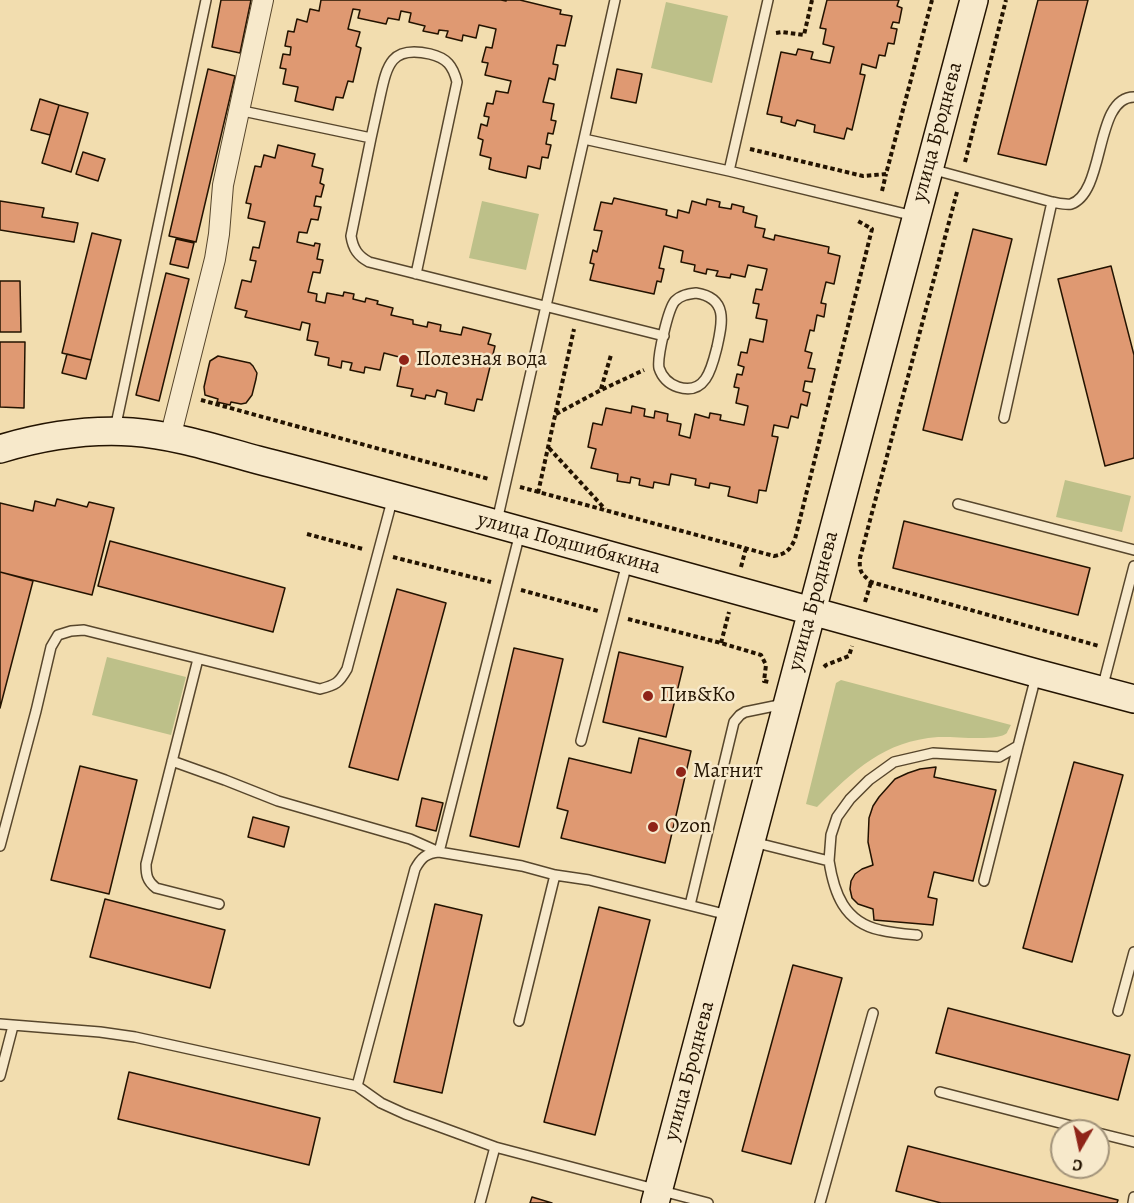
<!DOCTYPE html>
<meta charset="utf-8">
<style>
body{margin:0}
#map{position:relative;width:1134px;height:1203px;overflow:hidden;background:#f2ddaf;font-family:Alegreya,serif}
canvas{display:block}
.north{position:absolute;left:1050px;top:1119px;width:60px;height:60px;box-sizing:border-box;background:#f7e9cb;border:2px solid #a2937a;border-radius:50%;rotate:189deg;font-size:16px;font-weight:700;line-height:24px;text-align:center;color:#231300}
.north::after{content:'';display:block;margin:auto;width:21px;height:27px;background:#8f2418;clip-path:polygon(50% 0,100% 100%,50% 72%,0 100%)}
</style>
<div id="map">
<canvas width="1134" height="1203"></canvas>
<div class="north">С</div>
</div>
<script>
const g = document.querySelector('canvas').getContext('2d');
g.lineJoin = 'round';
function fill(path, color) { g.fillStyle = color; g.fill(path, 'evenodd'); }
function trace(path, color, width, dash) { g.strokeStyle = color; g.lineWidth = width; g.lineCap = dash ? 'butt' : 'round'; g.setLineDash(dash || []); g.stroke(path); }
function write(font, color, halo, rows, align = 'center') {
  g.font = font + ' Alegreya,serif'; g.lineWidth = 5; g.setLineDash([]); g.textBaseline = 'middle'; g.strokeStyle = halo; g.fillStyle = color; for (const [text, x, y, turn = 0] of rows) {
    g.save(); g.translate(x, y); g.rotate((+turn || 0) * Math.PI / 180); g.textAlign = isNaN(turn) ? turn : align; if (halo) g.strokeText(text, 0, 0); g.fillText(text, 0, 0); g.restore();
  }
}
fill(new Path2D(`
 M666,2l62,14 -16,67 -61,-15z
 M482,201l57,13 -13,56 -57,-12z
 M1065,480l66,16 -9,36 -66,-15z
 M107,657l79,20 -15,58 -79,-20z
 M841,680l170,45c0,0 -4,7 -4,8 -9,9 -55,3 -69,4 -54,4 -84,33 -121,70l-11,-3 30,-121z`), '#bdc089');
const building = new Path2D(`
 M221,0h30l-11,53 -28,-6z
 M321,0h180l5,1v-1h14l41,10 -1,4 12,2 -7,30 -8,-1 -4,19 5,1 -3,15 -6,-2 -6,24 11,2 -3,16 5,1 -3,13 -5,-1 -2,11 5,1 -3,13 -6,-1 -2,12 -12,-3 -2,12 -30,-7 -7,-2 2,-11 -11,-3 3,-15 -5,-2 3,-14 6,2 2,-9 -5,-1 3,-13 6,1 3,-13 12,2 3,-12 -26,-6 3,-12 -6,-1 4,-15 6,1 4,-19 -17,-4 -3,13 -13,-3 -1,6 -16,-4 2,-6 -9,-1 -1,4 -15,-3 2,-5 -16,-4 2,-9 -10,-2 -2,9 -11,-2 -2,6 -28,-6 2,-8 -7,-1 -5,20 12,3 -4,14 5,2 -8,34 -5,-1 -5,17 -7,-1 -3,13 -38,-9 3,-14 -15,-3 3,-15 -6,-1 3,-14 7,1 1,-8 -6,-1 3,-15 6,1 3,-13 10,3 3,-13 9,2z
 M827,0h72l-2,6 5,2 -3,15 -6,-1 -2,6 6,1 -3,15 -6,-1 -3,13 -6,-1 -3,13 -14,-4 -2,10 5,1 -13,55 -5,-2 -3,11 -30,-7 1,-7 -18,-5 -2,6 -14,-4 1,-5 -15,-3 14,-62 15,3 2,-6 15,3 -2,7 19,4 4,-16 -11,-3 3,-15 -6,-1z
 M1038,0h50l-42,165 -48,-11z
 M208,69l27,7 -39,166 -27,-6z
 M617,69l25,5 -6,29 -25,-5z
 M40,99l19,6 -9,30 -19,-5z
 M59,105l29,8 -17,59 -29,-9z
 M278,145l37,9 -3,12 11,3 -3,14 4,2 -3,12 -5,-1 -2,10 7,1 -3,13 -7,-1 -4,14 -8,-1 -2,10 17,4 1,-3 5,1 -3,15 6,1 -3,13 -7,-1 -5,20 9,2 -1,7 9,2 2,-10 16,3 1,-4 10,2 -1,5 12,3 1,-4 12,3 -1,3 16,4 -2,7 22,5v4l14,3 1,-5 13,3 -1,6 21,4 2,-8 28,7 -3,10 7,2 -13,54 -5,-1 -3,12 -29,-7 2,-11 -10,-3 -2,7 -9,-2 -1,4 -14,-3 2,-7 -16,-3 6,-28 -19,-5 -4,17 -15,-3 -1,6 -14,-3 2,-7 -10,-2 -1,7 -13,-3 1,-7 -14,-3 3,-13 -11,-2 3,-16 -8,-2 -2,8 -55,-13 2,-6 -12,-3 7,-28 9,2 5,-21 -6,-1 3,-13 6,1 6,-26 -17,-4 3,-14 -5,-1 9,-37 6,1 3,-12 11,3z
 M83,152l22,7 -7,22 -22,-7z
 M614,198l53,12 -1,5 11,3 1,-8 11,3 3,-12 14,4 1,-6 13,3 -1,5 12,2 1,-5 12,3 -1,5 14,4 -2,11 10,2 -2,8 11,3 1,-5 54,12 -1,6 12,3 -6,28 -8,-2 -5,21 5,1 -2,13 -7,-2 -3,16 -4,-1 -5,21 7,2 -4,15 7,1 -3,13 -7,-1 -2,10 7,2 -3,13 -6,-2 -3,14 -7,-2 -3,12 -14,-3 -2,11 6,1 -12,54 -7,-1 -2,13 -29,-7 2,-9 -20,-4 -1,5 -14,-3 1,-6 -25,-5 -2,11 -15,-3 -1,6 -14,-3 1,-6 -9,-2 -1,6 -13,-2 1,-7 -27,-6 5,-19 -8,-2 5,-24 9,2 4,-17 25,5 1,-7 13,3 -1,7 10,2 1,-7 13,3 -1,7 14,3 -2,11 11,3 5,-24 14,4 1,-5 11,2 -1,5 24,5 4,-19 -12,-3 3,-15 -5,-1 3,-13 5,1 2,-8 -6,-2 3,-13 6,1 3,-14 13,3 4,-22 -11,-2 3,-14 -6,-1 3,-14 6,1 5,-21 -19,-4 -3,12 -14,-3 -1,4 -14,-2 2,-5 -11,-2 -1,5 -12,-3 1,-6 -14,-3 2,-11 -19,-5 -5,22 5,1 -3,13 -4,-1 -3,13 -64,-14 4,-16 -4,-1 3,-13 4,2 5,-21 -8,-1 7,-28 11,2z
 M0,201l44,7 -2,9 36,6 -4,19 -74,-12z
 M973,229l39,10 -50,201 -39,-10z
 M92,233l29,7 -30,120 -29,-7z
 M176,239l18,4 -6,25 -18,-4z
 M1111,266l23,89v103l-29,8 -47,-187z
 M166,273l23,6 -30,122 -23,-6z
 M0,281h20l1,51h-21z
 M0,342h25l-1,66 -24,-1z
 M67,354l24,6 -5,19 -24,-6z
 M218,356l32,7 3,3 4,7 -1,6 -4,16 -6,8 -5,1 -10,-2 -1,3 -13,-3 1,-3 -13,-4 -1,-8 5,-22 1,-4z
 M57,499l30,8 2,-5 25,6 -22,87 -92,-23v-69l33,8 2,-10 20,5z
 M904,521l186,47 -12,47 -185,-47z
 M110,541l175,47 -12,44 -175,-46z
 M0,572l33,9 -33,127z
 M397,589l49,14 -48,177 -49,-13z
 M514,648l49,11 -44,188 -49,-11z
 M619,652l64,15 -17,70 -63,-15z
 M639,738l52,13 -26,112 -104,-25 7,-27 -11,-3 12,-50 62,15z
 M1074,762l49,13 -51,187 -49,-14z
 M80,766l57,14 -28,114 -58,-14z
 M936,767l-2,10 62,13 -23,91 -39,-9 -6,25 9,2 -4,26 -59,-5 -1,-11 -15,-5 -6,-6 -2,-9 1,-8 4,-7 7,-5 11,-4 -5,-23 1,-24 4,-12 6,-9 16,-18 13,-6 12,-4z
 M422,798l21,5 -7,28 -20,-5z
 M253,817l36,10 -5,20 -36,-10z
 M105,899l120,31 -15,58 -120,-31z
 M435,904l47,11 -40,178 -48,-11z
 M599,907l51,13 -55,215 -51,-13z
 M793,965l49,13 -51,186 -49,-13z
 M948,1008l182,47 -12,45 -182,-47z
 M129,1072l191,46 -11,47 -191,-46z
 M908,1146l210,54 -1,3h-176l-45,-12z
 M532,1197l20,6h-22z`);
fill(building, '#df9972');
trace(building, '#231300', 1.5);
const lane = new Path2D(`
 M238,110l133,28 -20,98c2,13 7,20 18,26l295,74
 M371,138c3,-14 6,-27 9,-41 7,-32 11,-52 50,-43 17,4 23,12 27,28l-41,192
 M584,139l31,-139
 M931,169l121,33c6,1 14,3 19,2 35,-12 23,-107 63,-107
 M729,171l39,-171
 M696,293c33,5 26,31 21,54 -5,20 -11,49 -39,40 -9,-3 -16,-10 -19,-19 -2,-11 9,-59 16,-67 6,-6 13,-7 21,-8z
 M1004,418l48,-216
 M115,429l91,-429
 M958,504l176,46
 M497,521l87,-382 145,32 185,45
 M198,659l-52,205c0,11 1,17 10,24l63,16
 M1102,689l32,-123
 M581,741l46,-178
 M172,761l53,19 53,21 132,38 29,13 81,-319
 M753,842l76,19 2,-26 6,-18 13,-18 19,-19 25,-18 39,-9 66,4 19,-11 18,-70
 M0,846l36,-135 15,-64 7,-12 13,-4 13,-1 236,59c16,-4 19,-6 27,-20l46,-172
 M829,861c5,32 15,61 51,69 12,3 25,4 37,5
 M984,881l34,-135
 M690,905l44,-183 6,-7 5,-3 39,-8
 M1118,1011l16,-59
 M519,1021l36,-146
 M0,1024l100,8 35,5 222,49 24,17 24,11 90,33
 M0,1076l13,-50
 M357,1086l58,-217c6,-11 11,-16 24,-17l83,14 33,9 34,5 139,35
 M940,1092l151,39
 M1098,1133l36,9
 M480,1203l15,-56 213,56
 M820,1203l53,-190
 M1133,1203l1,-6`);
const street = new Path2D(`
 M170,438l45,-179 4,-25 4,-49 40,-185`);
const secondary = new Path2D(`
 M0,449c43,-13 87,-20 132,-17 43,3 85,17 126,28 59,15 118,31 177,47 201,55 401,111 601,166l98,26
 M655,1203l319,-1203`);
trace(lane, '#57462c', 12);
trace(street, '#57462c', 22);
trace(secondary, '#231300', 30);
trace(new Path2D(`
 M776,33l6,-1 22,3 8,-35
 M750,149l113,27 23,-2 46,-174
 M965,162l41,-162
 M882,191l4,-17
 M957,192l-97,366c-1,14 1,15 11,24l228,64
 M601,389l10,-34
 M201,400l288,79
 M556,414l45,-24 43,-20
 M549,448l56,61
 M520,487l254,69c12,-2 16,-6 21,-17l77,-310 -14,-8
 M538,493l36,-164
 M307,534l56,15
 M393,557l98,25
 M741,567l5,-19
 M521,590l77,21
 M865,602l6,-20
 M628,619l93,24 40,12 5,10 -2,16 5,1
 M721,643l8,-31
 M824,667l2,-2 23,-9 3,-10`), '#231300', 4, [4.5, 3]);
trace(lane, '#f7e9cb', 9);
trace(street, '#f7e9cb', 20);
trace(secondary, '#f7e9cb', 27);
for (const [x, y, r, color] of [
 [404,360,6,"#8f2418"],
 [648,696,6,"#8f2418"],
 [681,772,6,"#8f2418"],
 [653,827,6,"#8f2418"]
]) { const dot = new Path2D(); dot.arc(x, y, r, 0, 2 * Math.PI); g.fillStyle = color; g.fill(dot); trace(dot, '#f7e9cb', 2); }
write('21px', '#231300', '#f7e9cb', [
 ["улица Броднева",938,132,-75],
 ["улица Подшибякина",569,544,15],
 ["улица Броднева",814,601,-75],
 ["улица Броднева",690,1071,-75]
]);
write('21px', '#231300', '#f7e9cb', [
 ["Полезная вода",416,360],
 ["Пив&Ко",660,696],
 ["Магнит",693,772],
 ["Ozon",665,827]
], 'left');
</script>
